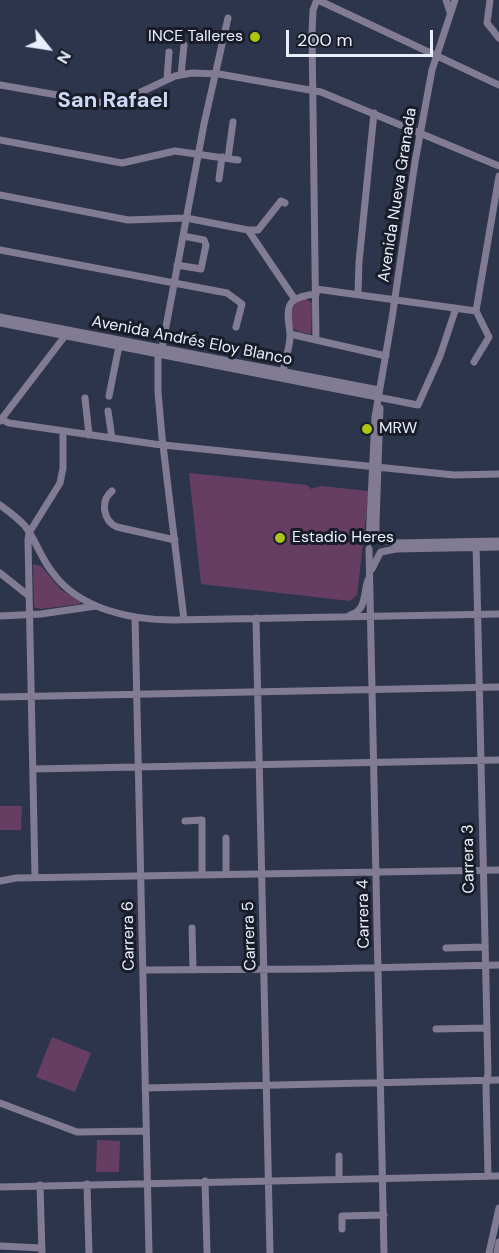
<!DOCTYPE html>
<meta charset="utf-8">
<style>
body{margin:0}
#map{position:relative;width:499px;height:1253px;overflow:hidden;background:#2d354d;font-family:"DM Sans",sans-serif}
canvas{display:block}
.north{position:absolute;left:18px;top:18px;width:60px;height:60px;-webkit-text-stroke:4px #191d28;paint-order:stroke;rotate:120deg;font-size:16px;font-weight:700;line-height:24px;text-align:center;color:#e8eefd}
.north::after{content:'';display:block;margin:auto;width:21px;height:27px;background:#e8eefd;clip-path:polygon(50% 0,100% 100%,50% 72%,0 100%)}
.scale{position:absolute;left:286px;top:30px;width:147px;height:27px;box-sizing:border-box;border:3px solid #e8eefd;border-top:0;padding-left:8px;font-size:18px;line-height:21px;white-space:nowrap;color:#e8eefd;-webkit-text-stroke:4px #191d28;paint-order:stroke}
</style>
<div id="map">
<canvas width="499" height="1253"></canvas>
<div class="north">N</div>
<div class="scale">200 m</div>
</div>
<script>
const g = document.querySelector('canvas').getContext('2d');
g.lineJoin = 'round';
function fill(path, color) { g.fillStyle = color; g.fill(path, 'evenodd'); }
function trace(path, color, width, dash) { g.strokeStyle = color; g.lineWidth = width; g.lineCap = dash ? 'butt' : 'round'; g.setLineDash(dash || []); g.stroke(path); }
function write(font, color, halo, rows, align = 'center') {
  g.font = font + ' "DM Sans",sans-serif'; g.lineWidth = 6; g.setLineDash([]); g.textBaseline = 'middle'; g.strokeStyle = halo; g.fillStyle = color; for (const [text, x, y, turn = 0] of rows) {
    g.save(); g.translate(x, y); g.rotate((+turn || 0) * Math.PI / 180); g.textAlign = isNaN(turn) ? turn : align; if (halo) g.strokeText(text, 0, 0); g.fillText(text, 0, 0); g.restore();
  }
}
fill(new Path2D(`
 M300,299h6l6,4 -1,31 -11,-2 -8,-4c-3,-10 0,-22 8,-29z
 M189,473l118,12 4,4 10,-3 48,5 -12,104 -7,6 -149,-17z
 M33,564l8,2 20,24 19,11v3l-40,5 -6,-2z
 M0,806h22l-1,24h-21z
 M52,1037l39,16 -16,39 -39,-15z
 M97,1140l23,1 -1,31h-23z`), '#663e64');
trace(new Path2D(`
 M318,0l181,85
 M446,0l4,12
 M490,0l-3,23 12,15
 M181,75l3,-30
 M167,79l2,-27
 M0,85l109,19 15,-4 51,-24 17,-3 27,1 102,18 178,74
 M0,140l122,23 53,-12 63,9
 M228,158l5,-36
 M219,179l3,-22
 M0,195l128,25 58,-2 62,12 46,68
 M248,230h10l23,-29 4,2
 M0,250l227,43 15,11 -6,23
 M177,265l24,4 5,-24 -2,-5 -21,-4
 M316,289l160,22
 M358,294l1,-32 15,-149
 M476,311l23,-135
 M0,317l379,73
 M0,323l418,82 22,-49 16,-48
 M290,334l96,22
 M316,340l-4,-307 1,-23 4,-10
 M474,362l15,-25 -13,-26
 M283,372c2,-12 8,-28 7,-39 -4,-27 -4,-36 26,-39
 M109,396l10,-50
 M85,398l4,37
 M380,408l-4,115v9l5,7
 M108,411l4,27
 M0,419l9,4 145,21 300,31 45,-1
 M0,421l68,-89
 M112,491c-12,10 -9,30 5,36l58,13
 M0,505c8,6 18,13 25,21 11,14 16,33 28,47 26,36 78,47 120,47l326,-6
 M383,540l13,3 103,-2
 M369,542l6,-125 17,-99 23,-156 17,-92 23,-70
 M476,542l12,531 -2,13 2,90
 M369,549l15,704
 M381,552l15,-3 103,-2
 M372,569l8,-16
 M0,573l29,23
 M350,615c17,-5 13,-21 18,-35
 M0,616l41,-2 55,-8
 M135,617l14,636
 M256,618l14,635
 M184,620l-22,-183 -4,-45v-38l4,-6 42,-224 24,-106
 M0,697l499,-10
 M33,769l466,-9
 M185,821l17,-1v55
 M226,874v-36
 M35,877l-7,-337 1,-7 31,-50 3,-15v-37
 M0,881l16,-3 483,-8
 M192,928l1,42
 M446,948l39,-1
 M143,970l176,-1 180,-4
 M436,1029l50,-1
 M145,1088l354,-8
 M0,1103l77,29 69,-1
 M339,1156v23
 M205,1181l2,71
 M87,1184l2,69
 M40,1185l2,68
 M0,1187l499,-11
 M342,1229v-13l42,-1
 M0,1246l42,2
 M489,1253l10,-45
 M497,1253l2,-11`), '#827b94', 7);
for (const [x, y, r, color] of [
 [255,37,6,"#adc60d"],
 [367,429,6,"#adc60d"],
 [280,538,6,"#adc60d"]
]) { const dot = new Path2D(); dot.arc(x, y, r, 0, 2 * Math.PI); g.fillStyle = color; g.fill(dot); trace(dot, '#191d28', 2); }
write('16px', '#e8eefd', '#191d28', [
 ["INCE Talleres",243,37,"right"],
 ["MRW",379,429],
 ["Estadio Heres",292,538]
], 'left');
write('16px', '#e8eefd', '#191d28', [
 ["Avenida Nueva Granada",398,195,-81],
 ["Avenida Andrés Eloy Blanco",192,341,11],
 ["Carrera 3",469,859,-91],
 ["Carrera 4",364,914,-91],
 ["Carrera 6",129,936,-91],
 ["Carrera 5",250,936,-92]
]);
write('bold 22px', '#cdd9f7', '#191d28', [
 ["San Rafael",113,101]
]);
</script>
